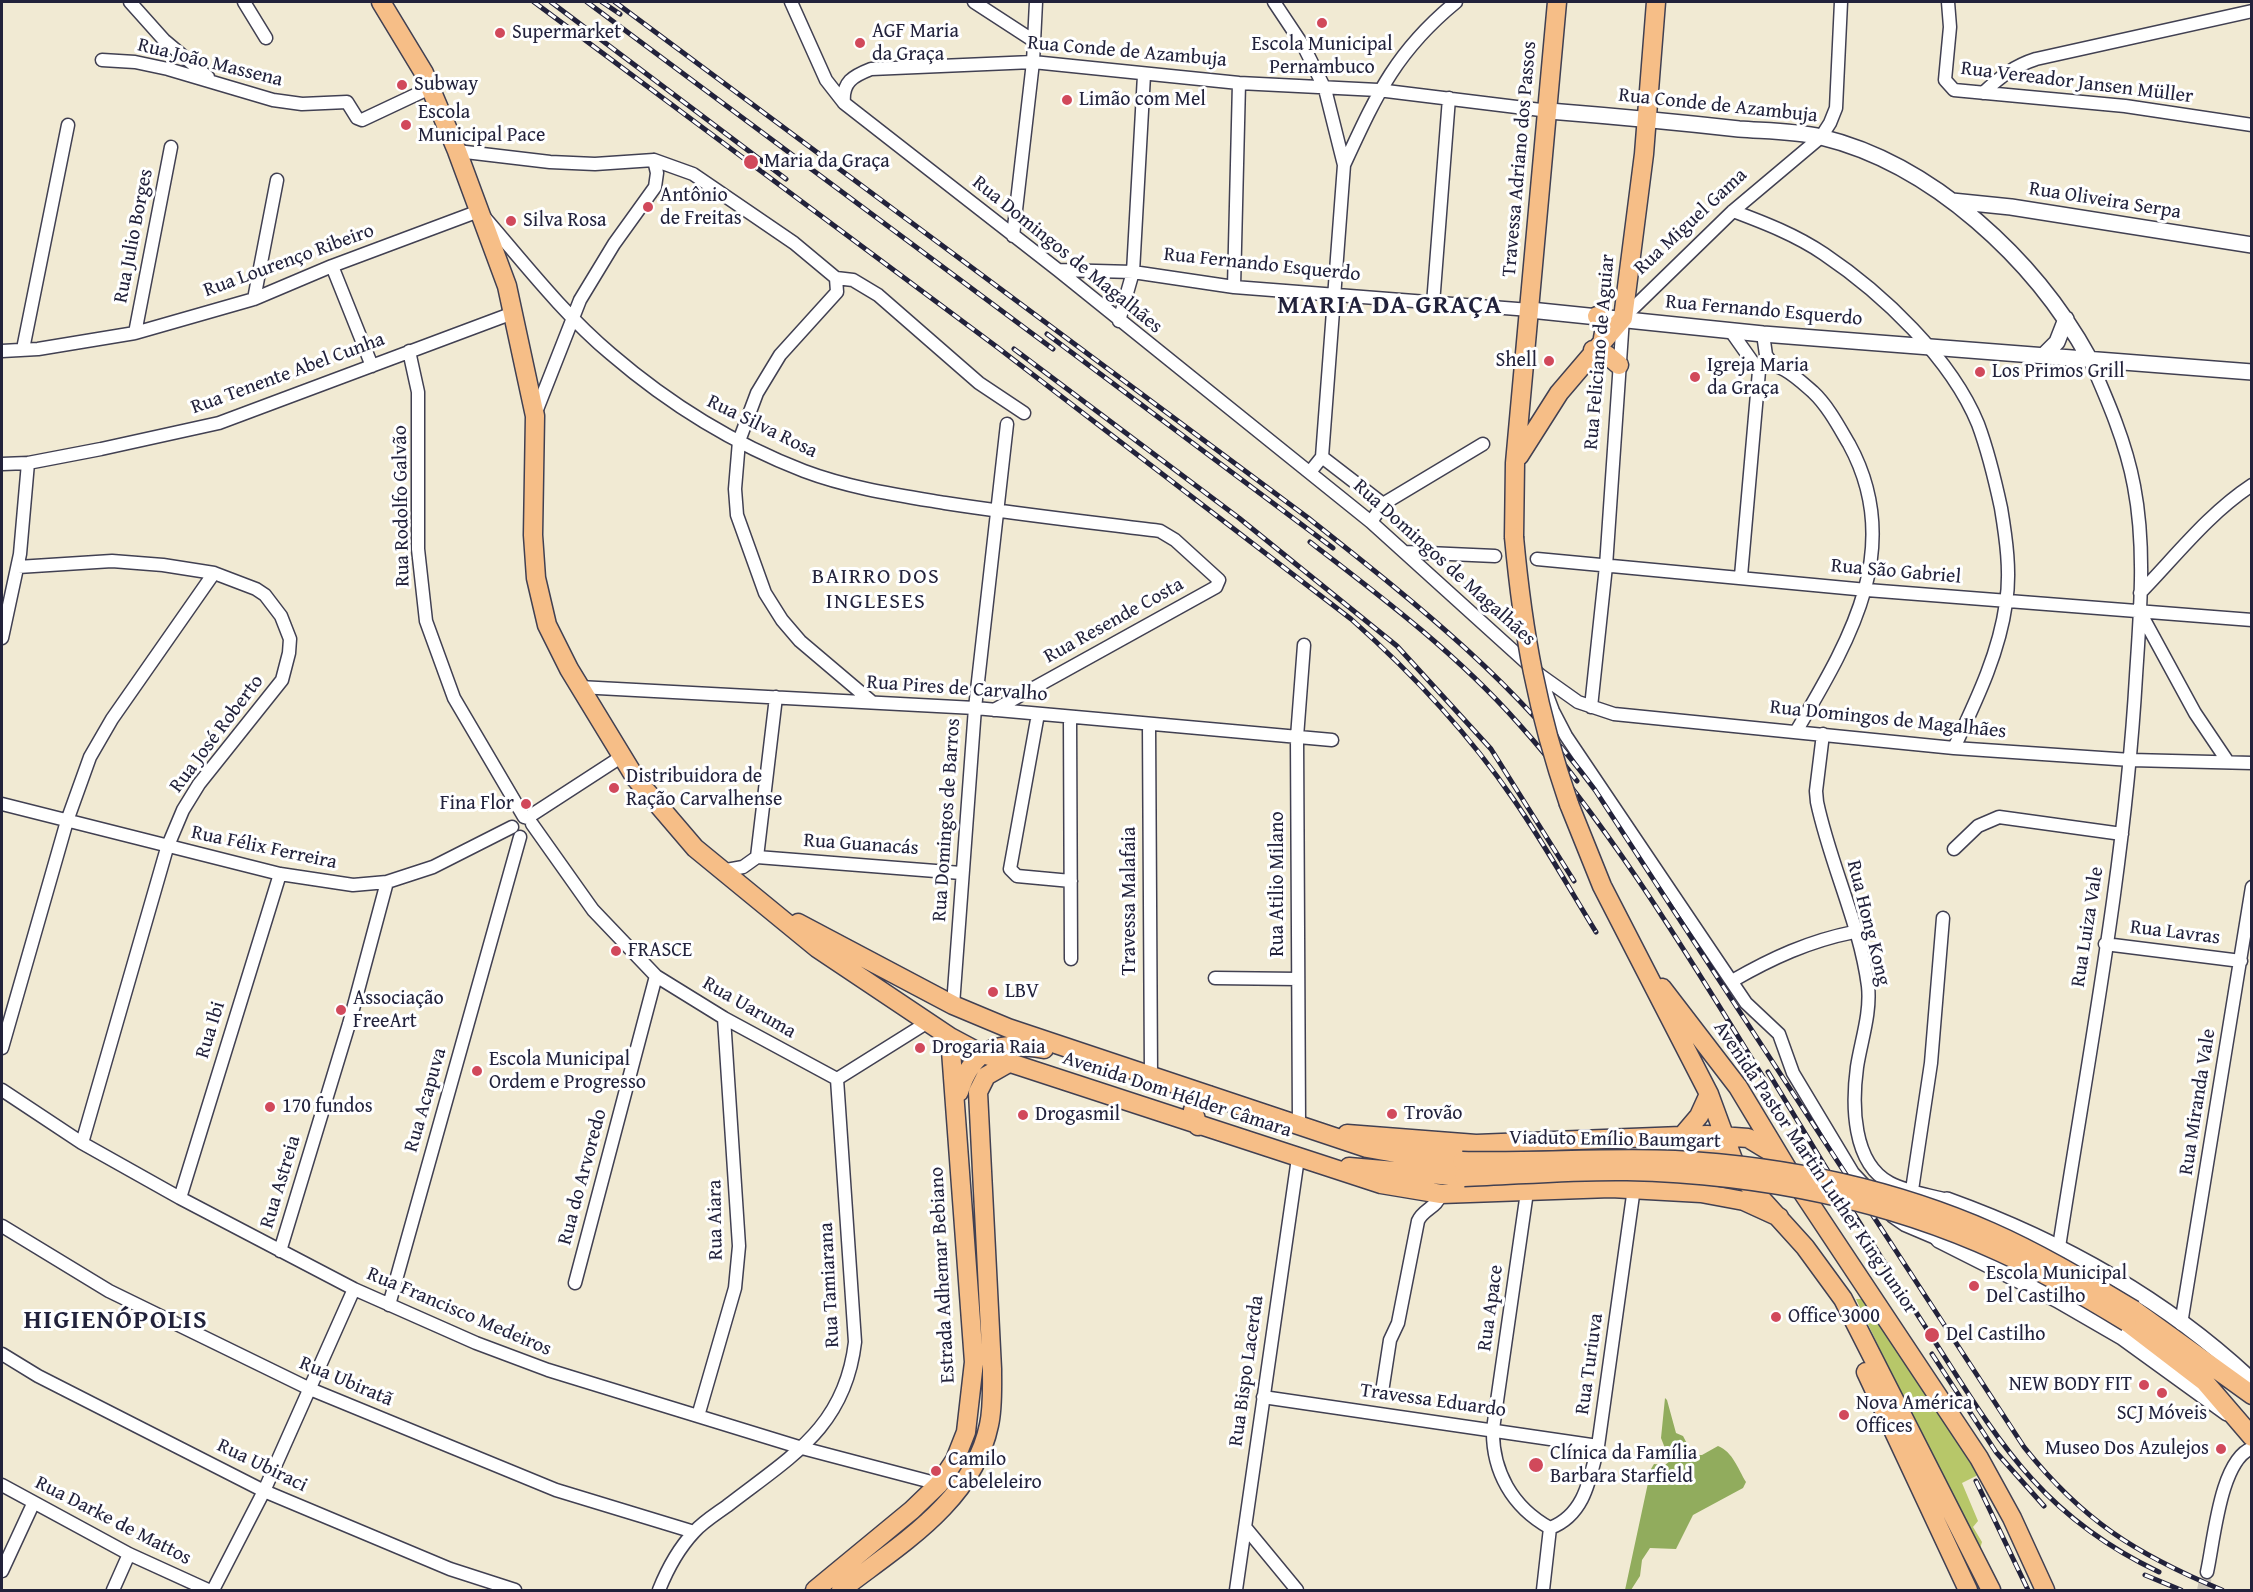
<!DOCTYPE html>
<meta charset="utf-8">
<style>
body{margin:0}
#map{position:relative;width:2253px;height:1592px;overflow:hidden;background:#f1ead3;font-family:"Gentium Book Plus",serif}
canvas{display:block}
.frame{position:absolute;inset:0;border:3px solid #22223b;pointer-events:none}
</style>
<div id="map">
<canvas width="2253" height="1592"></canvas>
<div class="frame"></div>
</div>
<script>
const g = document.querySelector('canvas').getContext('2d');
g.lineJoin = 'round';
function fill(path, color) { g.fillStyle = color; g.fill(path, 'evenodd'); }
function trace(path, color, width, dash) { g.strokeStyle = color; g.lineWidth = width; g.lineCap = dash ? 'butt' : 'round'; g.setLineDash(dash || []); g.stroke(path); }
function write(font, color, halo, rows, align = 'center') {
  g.font = font + ' "Gentium Book Plus",serif'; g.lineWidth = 6; g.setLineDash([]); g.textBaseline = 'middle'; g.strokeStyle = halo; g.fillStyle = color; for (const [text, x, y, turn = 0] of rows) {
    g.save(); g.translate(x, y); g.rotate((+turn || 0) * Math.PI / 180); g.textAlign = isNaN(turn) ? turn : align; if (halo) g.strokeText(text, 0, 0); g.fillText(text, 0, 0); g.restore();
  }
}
fill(new Path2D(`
 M1856,1299h9l113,176 -16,8 16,38 -5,6 9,15 -4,13z`), '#b7c769');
fill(new Path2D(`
 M1665,1398l2,2 9,33 7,3 10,19h9l16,-9c15,6 20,23 28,36l-3,6 -50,27 -17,34 -26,-1 -8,12 -2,16 -9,14h-6l26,-121 3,-5 11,1 5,-4 -9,-23z`), '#91ac5d');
trace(new Path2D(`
 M2203,1590l4,-18`), '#c8c2b5', 12, [12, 6]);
const minor = new Path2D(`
 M130,2l34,38 44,37
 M244,2l22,36
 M791,2l35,78 18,23 214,167 313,252 169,153 38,27 36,12 340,34 177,12 121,3
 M974,2l60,39
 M1274,2l30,45 21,42 19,76 -22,292 -12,15
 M1948,2l2,25 -5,53 9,10 171,16 127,19
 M102,60l33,2 33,7 105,31 29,4 45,-2 10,16 5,2 68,-32
 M1983,93c17,-16 31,-27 53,-34l216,-48
 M844,103c-2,-21 9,-27 27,-34l162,-7 206,21 139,7 171,21
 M457,151l93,11 45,2 59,-4 39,14 101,69 42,35 17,2 25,15 101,88 45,30
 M1344,165c32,-69 51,-113 112,-163
 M1733,211c32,12 63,24 91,43 58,39 127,104 154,170 10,27 17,56 23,84 5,30 10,64 5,95 -7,51 -30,98 -52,145
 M1013,236l20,-174 3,-60
 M332,266l40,100
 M1058,270l75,2 101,15 296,23
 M836,278l1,14 -57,63 -23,38 -18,48 -4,48 2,26 28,78 17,27 18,21 72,61
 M1234,287l5,-204
 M254,299l23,-119
 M1433,304l16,-206
 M1119,321l14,-49 11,-197
 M1730,330l29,41 -18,205
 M135,333l36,-186
 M1763,334l3,21 7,10
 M23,349l45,-224
 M2,351l36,-2 97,-16 119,-34 78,-33 147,-55c42,48 83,102 132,143 57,49 123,90 193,117 45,17 93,24 141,32 71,11 143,19 215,28l15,9 44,40 -3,7 -222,123
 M409,351l9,41v157l8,72 28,77 70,119
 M1758,366c20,-7 40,13 55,26 15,14 26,35 36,52 57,104 0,197 -52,286
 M536,412l44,-112 34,-56 41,-57 2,-14 -3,-13
 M1322,457l61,47
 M2,464l26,-1 73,-14 118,-26 294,-110
 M1371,522l12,-18 100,-60
 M1405,552l90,4
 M1537,559l330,31 385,30
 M18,567l94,-6 51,4 51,8 42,16 9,6 16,21 9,23 -1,14 -7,27 -83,104 -16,26 -16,38 -85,295
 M2140,593c36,-37 68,-79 112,-108
 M2140,612l55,101 33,49
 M2,638l18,-84 8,-91
 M1543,685l10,26 13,25 180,267 33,31 14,39 60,100 15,16
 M579,687l396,21 357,32
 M1591,707l15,-141 17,-248 110,-107 88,-74 9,-14 6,-15 5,-106
 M1038,714l-28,155 7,7 54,5
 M1070,717l1,242
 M1149,725l2,351
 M1823,734l-7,57 1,11c13,62 43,122 51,184 3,27 -7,55 -11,81 -5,37 -5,96 33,116 17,9 39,12 57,17
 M2,804l278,70 73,11 34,-3 46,-15 79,-40
 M527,818l94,-61
 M532,824l61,86 63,66 68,42 113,61
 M1954,849l24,-23 21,-9 123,17
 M757,857l204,16
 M721,871l22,-4 14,-10 19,-160
 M2105,944l136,17
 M1215,978l83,1
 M1732,981c40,-23 77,-40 122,-49
 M953,1005l22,-297 32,-284
 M2,1048l65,-227 23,-64 22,-38 102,-146
 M837,1079l91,-57
 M2,1090l80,53 98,55 174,91 122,54 72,27 254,78 137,36
 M1299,1124l-2,-387 7,-92
 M1912,1190l19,-127 12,-145
 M1527,1192l-34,237c-1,42 19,78 57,99
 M180,1198l100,-324
 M1892,1216l13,9 33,14
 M2,1226l107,65 201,98 246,101 138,42
 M2059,1247c29,-189 66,-379 77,-571 4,-62 10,-128 -2,-190 -8,-44 -27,-87 -45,-128
 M280,1251l69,-227 38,-142
 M575,1283l81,-307
 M389,1305l131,-468
 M2181,1324l71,-437
 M2,1354l36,22 226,115 186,78 65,21
 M1382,1392l8,-52 8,-17 20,-102c5,-12 19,-13 23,-27
 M1263,1397l335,49
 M698,1416l37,-128 4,-42 -15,-228
 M2,1485l127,69 79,36
 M1245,1527l52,63
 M1550,1528c35,-13 40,-50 48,-82l36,-258
 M2,1571l31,-67
 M2207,1572c7,-31 13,-112 45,-124
 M113,1590l16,-36
 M213,1590l51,-99 90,-202
 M659,1590c8,-20 20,-42 35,-58 9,-10 22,-18 33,-26 63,-49 118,-78 128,-164l-18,-263
 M1236,1590l62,-432
 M1543,1590l7,-62`);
const tertiary = new Path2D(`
 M1549,111c63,5 127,11 190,18 27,2 56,2 82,8 112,27 214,123 268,221
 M1952,201l59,6 241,38
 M1530,310l233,24 489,38
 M2044,355l13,-13 9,-23
 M2227,1413l-105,-76 -64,-37 -119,-60 -12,-15 2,-13 18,-12c111,40 218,99 305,181`);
const primary = new Path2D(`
 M381,2l43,71 33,78 50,135 28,130 -2,119 3,43 11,47 22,44 67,110 59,69 122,100 133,89 30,16 401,131 60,10 170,-6 90,5 43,8 35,16
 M1597,316l8,11 -2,11
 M1593,350l14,5 12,10
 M1519,456l40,-63 64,-75 21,-164 12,-152
 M1514,537l1,-74 42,-461
 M1569,804l33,82 107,208 29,79 67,74 38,52 148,291
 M798,923l155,82 55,23 359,120 51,9 44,4
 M1662,988l76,99 53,88 188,283 33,60 33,72
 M959,1092c14,-46 40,-51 85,-43
 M1198,1126l-5,-16 8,-11 8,-4
 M1347,1134l129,10 231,-9 41,3 28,17
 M1682,1136l17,-20 10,-22
 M1686,1137c20,8 34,16 30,40
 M1349,1167l115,10
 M2134,1310l118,85
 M2127,1322l77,59 48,56
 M1866,1372l102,218
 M815,1590l97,-80 27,-26 16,-24 11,-28 8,-70 -24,-325
 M841,1590c58,-45 132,-88 148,-165 4,-18 3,-37 3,-56l-14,-277 8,-16 21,-12`);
trace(minor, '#414052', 15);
trace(tertiary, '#414052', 18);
trace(primary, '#414052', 21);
trace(minor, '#fff', 12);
trace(tertiary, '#fff', 15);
trace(primary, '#f6be87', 18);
const rail = new Path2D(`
 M534,2l463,345 354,272c61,54 117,114 163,181 29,42 55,88 82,132
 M551,2l235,177
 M587,2l466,347
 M602,2l18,12
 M615,2l692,515c107,85 206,162 288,273l429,657c59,74 112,107 198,143
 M1047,334l286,214
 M1014,349l225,169 158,128 94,103 83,132
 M1310,542c73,56 147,112 208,181 95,106 175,241 250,362
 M1548,743l29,38
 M1768,1072c51,84 101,169 155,251 71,110 112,190 236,249
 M1932,1354l64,98 48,54
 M1976,1481l52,109
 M2145,1575l36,15`);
trace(rail, '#22223b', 5);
trace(rail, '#fff', 3, [9]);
const primaryBridge = new Path2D(`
 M1514,537c9,97 23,174 55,267
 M1462,1161c71,2 142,-4 213,-1 108,6 216,28 316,72 50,22 96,50 143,78
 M1464,1177c54,-2 109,-7 163,-6 129,3 255,27 373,81 44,20 86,45 127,70`);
trace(primaryBridge, '#414052', 21, []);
trace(primaryBridge, '#f6be87', 18);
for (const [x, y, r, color] of [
 [1322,23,6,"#d1495b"],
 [500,33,6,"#d1495b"],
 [860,43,6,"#d1495b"],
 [402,85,6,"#d1495b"],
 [1067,100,6,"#d1495b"],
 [406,125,6,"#d1495b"],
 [751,162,8,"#d1495b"],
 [648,207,6,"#d1495b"],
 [511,221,6,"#d1495b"],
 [1549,361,6,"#d1495b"],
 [1980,372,6,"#d1495b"],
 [1695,377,6,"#d1495b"],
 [614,788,6,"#d1495b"],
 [526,804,6,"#d1495b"],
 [616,951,6,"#d1495b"],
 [993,992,6,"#d1495b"],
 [341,1010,6,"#d1495b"],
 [920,1048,6,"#d1495b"],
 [477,1071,6,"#d1495b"],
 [270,1107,6,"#d1495b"],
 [1392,1114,6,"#d1495b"],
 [1023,1115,6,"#d1495b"],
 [1974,1286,6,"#d1495b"],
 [1776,1317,6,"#d1495b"],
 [1932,1335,8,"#d1495b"],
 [2144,1385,6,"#d1495b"],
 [2162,1393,6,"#d1495b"],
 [1844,1415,6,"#d1495b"],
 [2221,1449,6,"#d1495b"],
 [1536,1465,8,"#d1495b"],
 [936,1471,6,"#d1495b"]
]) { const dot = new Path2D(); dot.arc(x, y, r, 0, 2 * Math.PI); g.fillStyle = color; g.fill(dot); trace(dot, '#fff', 2); }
write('20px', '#22223b', '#fff', [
 ["AGF Maria",872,32],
 ["da Graça",872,55],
 ["Supermarket",512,33],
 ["Escola Municipal",1322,45,"center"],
 ["Pernambuco",1322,68,"center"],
 ["Subway",414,85],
 ["Limão com Mel",1079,100],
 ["Escola",418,113],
 ["Municipal Pace",418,136],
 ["Maria da Graça",764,162],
 ["Antônio",660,196],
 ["de Freitas",660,219],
 ["Silva Rosa",523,221],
 ["Shell",1537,361,"right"],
 ["Igreja Maria",1707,366],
 ["da Graça",1707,389],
 ["Los Primos Grill",1992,372],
 ["Distribuidora de",626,777],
 ["Ração Carvalhense",626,800],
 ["Fina Flor",514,804,"right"],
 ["FRASCE",628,951],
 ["LBV",1005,992],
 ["Associação",353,999],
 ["FreeArt",353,1022],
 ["Drogaria Raia",932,1048],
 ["Escola Municipal",489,1060],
 ["Ordem e Progresso",489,1083],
 ["170 fundos",282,1107],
 ["Trovão",1404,1114],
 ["Drogasmil",1035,1115],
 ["Escola Municipal",1986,1274],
 ["Del Castilho",1986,1297],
 ["Office 3000",1788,1317],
 ["Del Castilho",1946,1335],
 ["NEW BODY FIT",2132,1385,"right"],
 ["Nova América",1856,1404],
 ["Offices",1856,1427],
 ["SCJ Móveis",2162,1414,"center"],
 ["Museo Dos Azulejos",2209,1449,"right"],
 ["Clínica da Família",1550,1454],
 ["Barbara Starfield",1550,1477],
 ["Camilo",948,1460],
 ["Cabeleleiro",948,1483]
], 'left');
write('20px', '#22223b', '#fff', [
 ["Rua Conde de Azambuja",1127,52,5],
 ["Rua João Massena",210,63,14],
 ["Rua Vereador Jansen Müller",2077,83,7],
 ["Rua Conde de Azambuja",1718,106,6],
 ["Travessa Adriano dos Passos",1520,159,-85],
 ["Rua Oliveira Serpa",2105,201,9],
 ["Rua Miguel Gama",1691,222,-43],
 ["Rua Julio Borges",134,236,-79],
 ["Rua Domingos de Magalhães",1067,255,39],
 ["Rua Lourenço Ribeiro",289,261,-20],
 ["Rua Fernando Esquerdo",1262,265,6],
 ["Rua Fernando Esquerdo",1764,311,5],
 ["Rua Feliciano de Aguiar",1600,352,-85],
 ["Rua Tenente Abel Cunha",288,374,-20],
 ["Rua Silva Rosa",762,427,26],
 ["Rua Rodolfo Galvão",402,506,-91],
 ["Rua Domingos de Magalhães",1444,563,42],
 ["Rua São Gabriel",1896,572,5],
 ["Rua Resende Costa",1114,621,-29],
 ["Rua Pires de Carvalho",957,689,4],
 ["Rua Domingos de Magalhães",1888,720,6],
 ["Rua José Roberto",217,734,-53],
 ["Rua Domingos de Barros",947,820,-86],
 ["Rua Guanacás",861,845,4],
 ["Rua Félix Ferreira",264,848,12],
 ["Rua Atilio Milano",1278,884,-90],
 ["Travessa Malafaia",1130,901,-90],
 ["Rua Hong Kong",1868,923,76],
 ["Rua Luiza Vale",2088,927,-81],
 ["Rua Lavras",2175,933,7],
 ["Rua Uaruma",749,1008,30],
 ["Rua Ibi",211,1030,-73],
 ["Avenida Dom Hélder Câmara",1177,1095,18],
 ["Rua Acapuva",426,1100,-74],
 ["Rua Miranda Vale",2198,1102,-81],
 ["Viaduto Emílio Baumgart",1615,1140,1],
 ["Avenida Pastor Martin Luther King Junior",1815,1168,56],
 ["Rua do Arvoredo",583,1177,-75],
 ["Rua Astreia",281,1182,-73],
 ["Rua Aiara",716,1220,-91],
 ["Estrada Adhemar Bebiano",943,1275,-93],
 ["Rua Tamiarana",830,1285,-93],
 ["Rua Apace",1491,1308,-82],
 ["Rua Francisco Medeiros",459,1312,23],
 ["Rua Turiuva",1590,1364,-82],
 ["Rua Bispo Lacerda",1247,1371,-82],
 ["Rua Ubiratã",346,1382,23],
 ["Travessa Eduardo",1433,1401,8],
 ["Rua Ubiraci",262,1466,26],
 ["Rua Darke de Mattos",113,1521,27]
]);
g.letterSpacing = '1.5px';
write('22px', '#22223b', '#fff', [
 ["BAIRRO DOS",876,577],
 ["INGLESES",876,602]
]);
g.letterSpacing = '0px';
g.letterSpacing = '1.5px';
write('bold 26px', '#22223b', '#fff', [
 ["MARIA DA GRAÇA",1390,306],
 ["HIGIENÓPOLIS",116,1321]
]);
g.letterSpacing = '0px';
</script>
